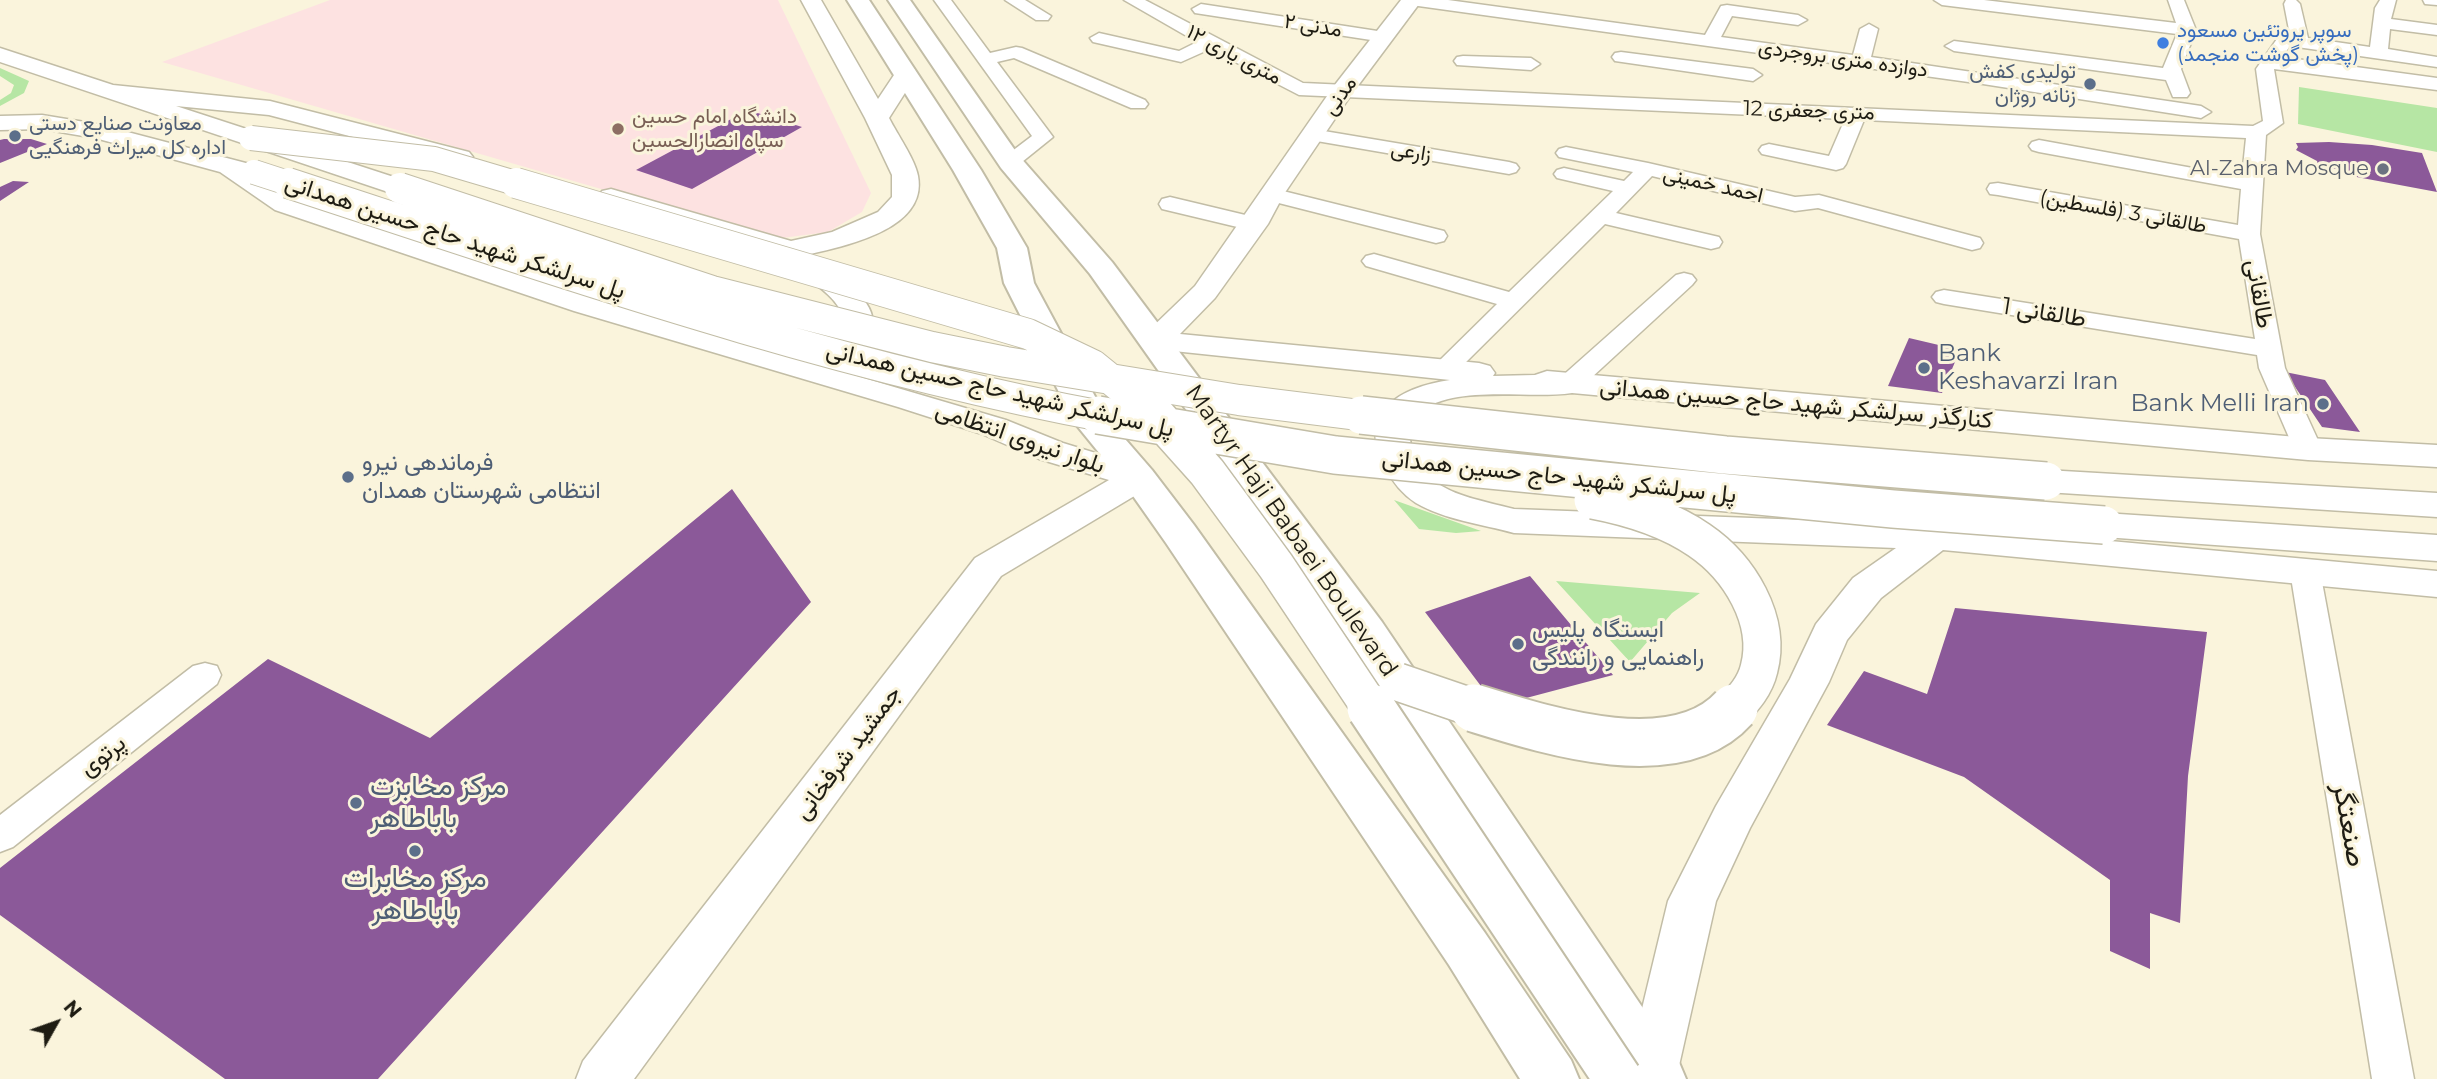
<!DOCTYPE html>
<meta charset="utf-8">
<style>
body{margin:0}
#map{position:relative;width:2437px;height:1079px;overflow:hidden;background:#faf4dc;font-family:Montserrat,sans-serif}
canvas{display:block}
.north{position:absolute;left:21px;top:988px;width:70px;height:70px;-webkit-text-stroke:5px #faf4dc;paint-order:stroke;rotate:50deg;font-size:19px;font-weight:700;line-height:28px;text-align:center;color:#1e1c13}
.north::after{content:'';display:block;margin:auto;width:24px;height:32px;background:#1e1c13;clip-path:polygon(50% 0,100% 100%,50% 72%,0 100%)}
</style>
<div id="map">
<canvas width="2437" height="1079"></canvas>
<div class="north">N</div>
</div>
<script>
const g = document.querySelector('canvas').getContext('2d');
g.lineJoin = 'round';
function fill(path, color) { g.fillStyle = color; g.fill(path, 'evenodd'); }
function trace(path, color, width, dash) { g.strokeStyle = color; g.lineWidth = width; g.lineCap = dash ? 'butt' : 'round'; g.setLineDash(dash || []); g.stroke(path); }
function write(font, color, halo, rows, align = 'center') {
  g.font = font + ' Montserrat,Vazirmatn,sans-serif'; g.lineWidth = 6; g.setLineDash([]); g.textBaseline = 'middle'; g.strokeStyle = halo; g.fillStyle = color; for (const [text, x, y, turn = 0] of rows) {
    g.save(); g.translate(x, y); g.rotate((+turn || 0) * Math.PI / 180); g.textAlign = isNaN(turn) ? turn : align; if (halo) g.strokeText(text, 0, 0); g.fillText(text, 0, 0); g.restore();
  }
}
fill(new Path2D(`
 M330,0h448l93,193 -9,19 -34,20 -54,7 -612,-177z`), '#fde2e1');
fill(new Path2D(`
 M0,68l29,13 -5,12 -24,13v-6l11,-7 3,-8 -14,-9z
 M2299,87l138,21v44l-139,-28z
 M1394,500l87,31 -25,2 -37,-4z
 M1556,581l144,12 -28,20 -42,49z`), '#b6e6a4');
fill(new Path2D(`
 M748,110l54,17 -110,62 -56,-19z
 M4,139h27l16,5 -47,19v-23z
 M2329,142l43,3 50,8 15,39 -91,-17 3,-3 -31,-7 -1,-4 -21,-11 2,-3 -2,-4z
 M13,181l16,1 -29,19v-14z
 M1909,338l51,12 -18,43 -54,-7z
 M2285,372l40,8 35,52 -38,-5z
 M732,489l79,113 -433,477h-153l-225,-164v-47l268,-209 162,79z
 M1530,576l83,99 -117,31 -71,-94z
 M1955,608l252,24 -19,144 -8,147 -30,-10v56l-40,-18v-71l-146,-103 -137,-52 37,-54 63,23z`), '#8b5999');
const minor = new Path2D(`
 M934,0h17l39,53 26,-6 6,1 123,52 3,4 -3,4h-14l-117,-50 -17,4 56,75 -36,29h-14l-3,-4 3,-4 29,-22z
 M1005,0h20l26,16 -3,4h-12z
 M1124,0h21l158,83 950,43 10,-5 -7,-52 23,-33 11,-1 -6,-31 2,-4h10l4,4 8,34 62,9 5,-39 5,-8h16l-5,19 46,6v10l-47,-6 -2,20 49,8v10l-147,-21 -8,11 155,21v12l-163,-21 9,54 -17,12 -6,99 25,134 37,81 -4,6 -10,3 -10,-3 -4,-6 -35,-81 -2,-13 -313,-51 -8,-2 -4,-5 4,-5 8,-2 311,49 -16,-100 -241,-44 -8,-1 -3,-5 3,-5 8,-1 240,42 3,-36 -202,-37 -7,-2 -3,-4 3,-4 7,-2 203,37 4,-39 -382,-18 -18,44 -3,4 -7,2 -74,-16 -3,-4 3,-4 7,-2 60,12 16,-37 -546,-24 -89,-46 -29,13 -88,-20 -3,-4 9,-5 80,18 18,-9z
 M1403,0h45l257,35 16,-29 6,-1 71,10 9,5 -9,5 -66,-9 -11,21 132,18 7,-26 9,-5 9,5 -7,28 330,49 10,6 -10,6 -218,-34 -572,-79z
 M1934,0h50l192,23 -8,-23h16l12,30 -15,39 9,24 -3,4h-14l-7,-17 -212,-29 -9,-5 9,-5 209,27 14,-34 -235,-29z
 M2423,0h14v5l-12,-1z
 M1201,4l183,28 9,5 -9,5 -189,-29 -3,-4z
 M1621,52l132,17 9,6 -9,6 -138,-20 -3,-4 3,-4z
 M1463,56l68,2 9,6 -9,6 -74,-5 -3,-4 3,-4z
 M1312,129l197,33 7,2 3,4 -3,4 -7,2 -204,-35 -3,-4 3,-4z
 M1566,147l82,16 147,34 24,-2 161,43 3,5 -3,5 -8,2 -154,-42 -23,3 -143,-35 -36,37 103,24 3,5 -3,5 -8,2 -106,-25 -151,150 -9,3 -9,-3 -4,-5 4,-5 61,-60 -131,-38 -4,-5 4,-5 8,-2 135,38 104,-101 -56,-13 -3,-4 3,-4 7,-2 60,13 9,-9 -74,-15 -3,-4 3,-4z
 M1271,188l173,43 3,5 -3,5 -8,2 -173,-44 -3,-5 3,-5z
 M1170,197l92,22 3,5 -3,5 -8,2 -92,-22 -3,-5 3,-5z
 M1684,273l8,2 4,5 -4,5 -114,105 -9,2 -9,-2 -4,-6 4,-6 116,-103z
 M2305,560l11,3 4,8 94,508h-42l-82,-508 4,-8z
 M205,663l12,3 4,9 -4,9 -204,163 -13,5v-37l193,-149z`);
const major = new Path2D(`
 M801,0h20l57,99 20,-30h16l3,5 -28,44c8,16 26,41 29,58 10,54 -74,70 -112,79 20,5 62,40 66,61 3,15 -14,37 -28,43 -7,3 -14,1 -21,0l-5,-7c6,-9 19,-15 23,-25 9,-24 -30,-45 -46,-58l-4,-6 4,-6 -15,-1 -178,-53 -4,-6 4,-6 9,-2 180,52 41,-9 46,-20 14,-15v-22l-27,-57z
 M1401,0h21l-71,95 -67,99 -16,30 -53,74 -35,36 299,29 11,3 5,7 -2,3 42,-1 12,-4 761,67 129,7v22l-129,-7 -736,-67c-48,7 -119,-11 -158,23 -6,12 -5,24 -1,37 15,41 64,46 101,56l422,16 501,46v26l-494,-47 -62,48 -34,42 -18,42 -79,146 -34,73 -40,178h-46l-3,-8 41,-170 48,-95 74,-127 26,-55 37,-46 43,-30 -382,-15c-32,-9 -69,-13 -98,-30 -14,-9 -24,-22 -31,-36 -30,-56 17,-80 65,-87l-305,-32 -4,-7 4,-7 50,-48 139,-200z
 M0,48l113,37 157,16 199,51 4,5 -4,5 -9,3 -191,-50 -93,-9 233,76 4,6 -4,6 -9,2 -400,-134z
 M42,115l55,9 164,43 4,5 -3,5 31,21 303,101 410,121 57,23 88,27 5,8 -5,8 -150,90 -367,503h-58l7,-18 392,-503 134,-78 -70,-21 -57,-25 -84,-27 -324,-96 -299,-101 -55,-38 -125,-34 -53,-9 -42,1v-14z
 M2046,470l391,23v24l-391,-25 -12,-3 -6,-8 6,-8z
 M2104,513l333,22v26l-333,-24 -13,-3 -5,-9 5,-9z`);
const highway = new Path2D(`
 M847,0h22l112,170 46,78 7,35 72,134 46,53 42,55 291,408 86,127 8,19h-59l-71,-114 -283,-422 -40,-57 -52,-64 -70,-139 -7,-35 -44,-78z
 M888,0h22l109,156 93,106 270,360 296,438 8,19h-60l-274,-435 -262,-370 -89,-106z`);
trace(minor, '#c2bda6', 3);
trace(major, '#c2bda6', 3);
trace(highway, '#c2bda6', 4);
fill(minor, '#fff');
fill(major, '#fff');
fill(highway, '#fff');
const majorBridgeFar3 = new Path2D(`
 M251,138l183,21 88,26
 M254,172l40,13`);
const majorBridgeFar2 = new Path2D(`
 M288,183c270,88 539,182 819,234
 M516,183l512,151 65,31 64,52
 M400,188l312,103 220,56 74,15 233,38 136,17`);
const majorBridgeFar1 = new Path2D(`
 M1098,415l237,40 558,54 211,16
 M1156,415l51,57 69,94 96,144
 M1361,415l364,40 321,26
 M1593,500c37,7 74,18 106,40 40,27 73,80 60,129 -4,17 -15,29 -26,41
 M1398,682l82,28`);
const majorBridge = new Path2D(`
 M1371,708l247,371
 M1474,708c71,22 202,65 260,0`);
trace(majorBridgeFar3, '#c2bda6', 26, []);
trace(majorBridgeFar2, '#c2bda6', 32, []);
trace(majorBridgeFar1, '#c2bda6', 40, []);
trace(majorBridge, '#c2bda6', 51, []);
trace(majorBridgeFar3, '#fff', 24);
trace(majorBridgeFar2, '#fff', 30);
trace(majorBridgeFar1, '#fff', 37);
trace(majorBridge, '#fff', 47);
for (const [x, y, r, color] of [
 [2163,43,7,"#3f7fe0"],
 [2090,84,7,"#5c6f8a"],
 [618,129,7,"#8d6e63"],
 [15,136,7,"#5c6f8a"],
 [2383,169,7,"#6b7280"],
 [1924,368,7,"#5c6f8a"],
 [2323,404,7,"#5c6f8a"],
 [348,477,7,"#5c6f8a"],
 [1518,644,7,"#5c6f8a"],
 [356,803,7,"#5c6f8a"],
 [415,851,7,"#5c6f8a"]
]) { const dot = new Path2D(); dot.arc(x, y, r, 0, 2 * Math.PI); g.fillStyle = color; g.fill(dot); trace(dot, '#faf4dc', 2.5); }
write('21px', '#1e1c13', '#faf4dc', [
 ["مدنی ۲",1313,26,9],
 ["۱۲ متری یاری",1234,55,28],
 ["دوازده متری بروجردی",1843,59,8],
 ["مدنی",1340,96,-54],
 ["12 متری جعفری",1809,111,2],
 ["زارعی",1411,152,9],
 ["احمد خمینی",1713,185,13],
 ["طالقانی 3 (فلسطین)",2123,212,10]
]);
write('21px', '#366cbe', '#faf4dc', [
 ["سوپر پروتئین مسعود",2177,31],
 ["(پخش گوشت منجمد)",2177,55]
], 'left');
write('21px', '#4e5e75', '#faf4dc', [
 ["تولیدی کفش",2076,72],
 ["زنانه روژان",2076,96],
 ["معاونت صنایع دستی",29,124,"left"],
 ["اداره کل میراث فرهنگیی",29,148,"left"]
], 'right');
write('21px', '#785e54', '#faf4dc', [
 ["دانشگاه امام حسین",632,117],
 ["سپاه انصارالحسین",632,141]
], 'left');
write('21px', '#5b616d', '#faf4dc', [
 ["Al-Zahra Mosque",2369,169]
], 'right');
write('24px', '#1e1c13', '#faf4dc', [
 ["پل سرلشکر شهید حاج حسین همدانی",455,237,18],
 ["طالقانی",2259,294,80],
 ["طالقانی 1",2044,313,9],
 ["پل سرلشکر شهید حاج حسین همدانی",1000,390,13],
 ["کنارگذر سرلشکر شهید حاج حسین همدانی",1796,404,5],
 ["بلوار نیروی انتظامی",1020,438,19],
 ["پل سرلشکر شهید حاج حسین همدانی",1559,477,6],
 ["Martyr Haji Babaei Boulevard",1291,531,55],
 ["جمشید شرفخانی",848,753,-53],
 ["پرتوی",103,756,-38]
]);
write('24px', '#4e5e75', '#faf4dc', [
 ["Bank",1938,354],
 ["Keshavarzi Iran",1938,382],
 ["Bank Melli Iran",2309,404,"right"],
 ["فرماندهی نیرو",362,463],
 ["انتظامی شهرستان همدان",362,491],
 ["ایستگاه پلیس",1532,630],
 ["راهنمایی و رانندگی",1532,658]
], 'left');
write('28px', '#4e5e75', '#faf4dc', [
 ["مرکز مخابزت",370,787],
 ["باباطاهر",370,819],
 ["مرکز مخابرات",415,879,"center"],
 ["باباطاهر",415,911,"center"]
], 'left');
write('28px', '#1e1c13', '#faf4dc', [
 ["صنعتگر",2349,825,80]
]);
</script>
